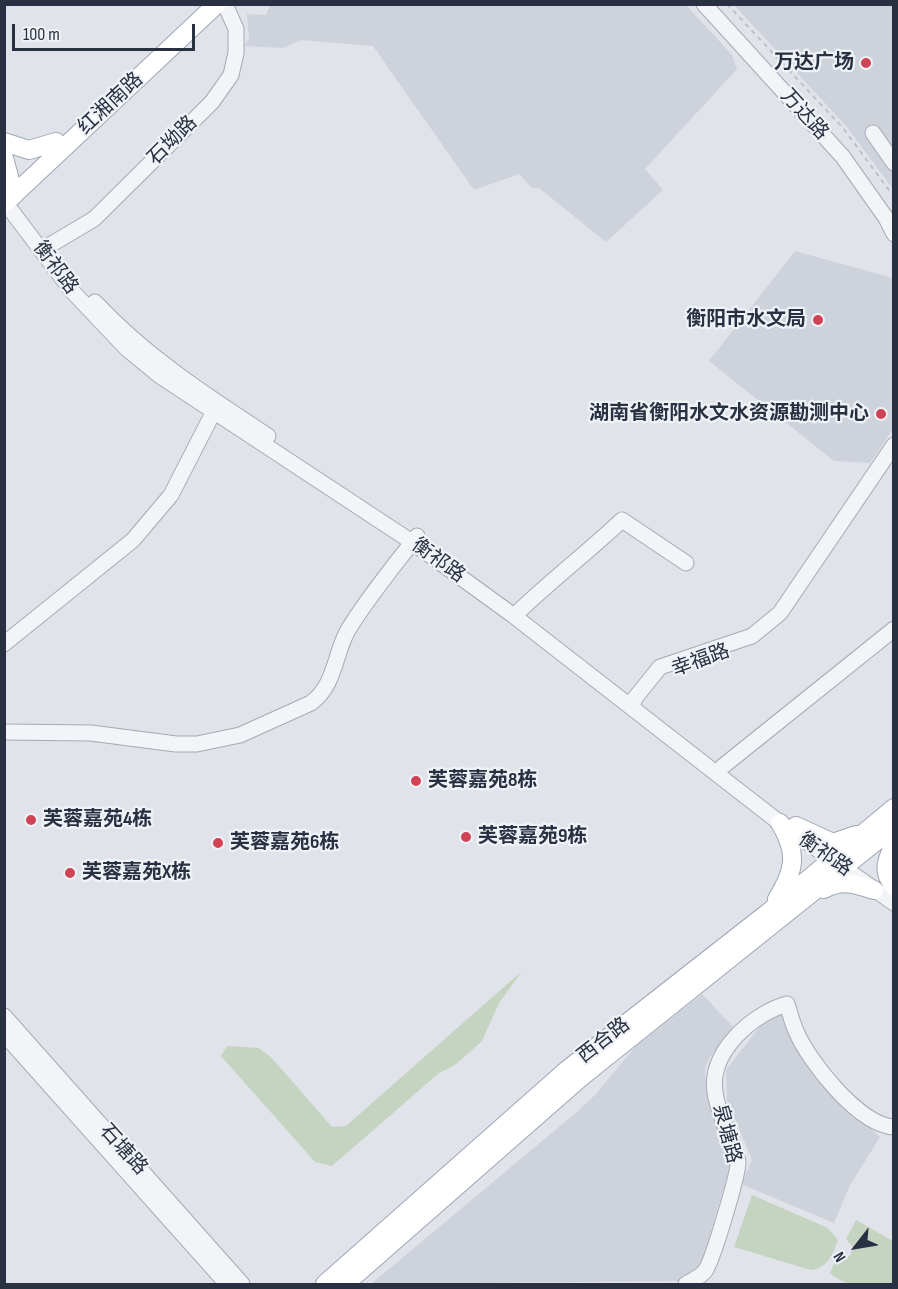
<!DOCTYPE html>
<meta charset="utf-8">
<style>
body{margin:0}
#map{position:relative;width:898px;height:1289px;overflow:hidden;background:#e0e3e9;font-family:"Sofia Sans Condensed",sans-serif}
canvas{display:block}
.frame{position:absolute;inset:0;border:6px solid #283041;pointer-events:none}
.north{position:absolute;left:826px;top:1217px;width:60px;height:60px;-webkit-text-stroke:4px #eff2f6;paint-order:stroke;rotate:239deg;font-size:16px;font-weight:700;line-height:24px;text-align:center;color:#283041}
.north::after{content:'';display:block;margin:auto;width:21px;height:27px;background:#283041;clip-path:polygon(50% 0,100% 100%,50% 72%,0 100%)}
.scale{position:absolute;left:12px;top:24px;width:183px;height:27px;box-sizing:border-box;border:3px solid #283041;border-top:0;padding-left:8px;font-size:18px;line-height:21px;white-space:nowrap;color:#283041;-webkit-text-stroke:4px #eff2f6;paint-order:stroke}
</style>
<div id="map">
<canvas width="898" height="1289"></canvas>
<div class="frame"></div>
<div class="north">N</div>
<div class="scale">100 m</div>
</div>
<script>
const g = document.querySelector('canvas').getContext('2d');
g.lineJoin = 'round';
function fill(path, color) { g.fillStyle = color; g.fill(path, 'evenodd'); }
function trace(path, color, width, dash) { g.strokeStyle = color; g.lineWidth = width; g.lineCap = dash ? 'butt' : 'round'; g.setLineDash(dash || []); g.stroke(path); }
function write(font, color, halo, rows, align = 'center') {
  g.font = font + ' "Sofia Sans Condensed","Noto Sans SC",sans-serif'; g.lineWidth = 4.5; g.setLineDash([]); g.textBaseline = 'middle'; g.strokeStyle = halo; g.fillStyle = color; for (const [text, x, y, turn = 0] of rows) {
    g.save(); g.translate(x, y); g.rotate((+turn || 0) * Math.PI / 180); g.textAlign = isNaN(turn) ? turn : align; if (halo) g.strokeText(text, 0, 0); g.fillText(text, 0, 0); g.restore();
  }
}
fill(new Path2D(`
 M685,4l47,51 5,14 -92,100 18,21 -57,52 -67,-54h-7l-13,-14 -45,16 -101,-144 -72,-6 -18,8 -39,-2 5,-8 -2,-24 19,1 4,-10z
 M734,5h159v184l-47,-63z
 M795,251l98,27v151l-23,34 -36,-2 -125,-100z
 M702,994l33,35 -25,28 -5,11 1,16 23,70 1,14 -31,103 -21,10 -307,3 207,-173 18,-17 39,-47z
 M785,1013l55,87 40,37 -31,50 -15,36 -93,-39 11,-24 -25,-60 -1,-30 43,-55z`), '#ced2db');
fill(new Path2D(`
 M522,971l-23,32 -17,38 -27,24 -16,8 -107,93 -17,-4 -94,-106 6,-10 31,2 13,9 61,70 14,-1z
 M752,1195l76,33 10,12c-6,15 -10,28 -27,30l-77,-23z
 M856,1220l37,21v43c-20,1 -48,5 -63,-11l6,-14 14,-3 3,-9 -7,-8z`), '#c5d3c1');
const minor = new Path2D(`
 M704,4l139,153 43,61 8,16
 M873,133l21,30
 M4,201l68,90 55,58 33,27 252,166 102,74 266,207 114,80
 M50,245l44,-26 118,-117 19,-27 5,-22v-24l-11,-25
 M95,302c50,54 112,94 173,134
 M514,616c35,-34 73,-63 108,-96l64,43
 M4,644l129,-104 38,-45 42,-82
 M632,707l3,-9 25,-31 92,-31 28,-23 114,-168
 M4,732l87,1 85,11h21l43,-9 71,-32c25,-19 23,-48 37,-73 20,-33 46,-64 69,-94
 M722,767l172,-138
 M4,1016l238,268
 M4,1034l223,250
 M686,1284c6,-3 15,-8 19,-13 7,-8 34,-99 33,-109 -5,-24 -20,-46 -23,-70 -6,-40 37,-78 72,-88 3,9 5,18 9,27 13,31 63,94 98,96`);
const major = new Path2D(`
 M4,142l25,8 27,-8
 M4,158l10,37
 M4,204l213,-200
 M796,826l37,17 23,-8
 M894,845c-8,16 -12,27 0,41
 M824,889c18,-10 32,-5 50,1
 M777,899c18,-28 21,-47 3,-76
 M325,1284l242,-214 202,-158 125,-104
 M345,1284l235,-206 314,-251`);
trace(minor, '#a5aab3', 17);
trace(major, '#9fa7b5', 20);
trace(new Path2D(`
 M727,4l116,124 51,69`), '#bec1c8', 2, [4.5, 4.5]);
trace(minor, '#f3f4f7', 15);
trace(major, '#fff', 18);
for (const [x, y, r, color] of [
 [866,63,6,"#d04355"],
 [818,320,6,"#d04355"],
 [881,414,6,"#d04355"],
 [416,781,6,"#d04355"],
 [31,820,6,"#d04355"],
 [466,837,6,"#d04355"],
 [218,843,6,"#d04355"],
 [70,873,6,"#d04355"]
]) { const dot = new Path2D(); dot.arc(x, y, r, 0, 2 * Math.PI); g.fillStyle = color; g.fill(dot); trace(dot, '#eff2f6', 2); }
write('bold 20px', '#283041', '#eff2f6', [
 ["万达广场",854,63,"right"],
 ["衡阳市水文局",806,320,"right"],
 ["湖南省衡阳水文水资源勘测中心",869,414,"right"],
 ["芙蓉嘉苑8栋",428,781],
 ["芙蓉嘉苑4栋",43,820],
 ["芙蓉嘉苑9栋",478,837],
 ["芙蓉嘉苑6栋",230,843],
 ["芙蓉嘉苑X栋",82,873]
], 'left');
write('20px', '#283041', '#eff2f6', [
 ["红湘南路",111,104,-43],
 ["万达路",804,115,48],
 ["石坳路",173,141,-45],
 ["衡祁路",55,268,53],
 ["衡祁路",438,561,36],
 ["幸福路",701,661,-20],
 ["衡祁路",825,855,35],
 ["西合路",604,1041,-38],
 ["泉塘路",726,1134,75],
 ["石塘路",123,1150,48]
]);
</script>
